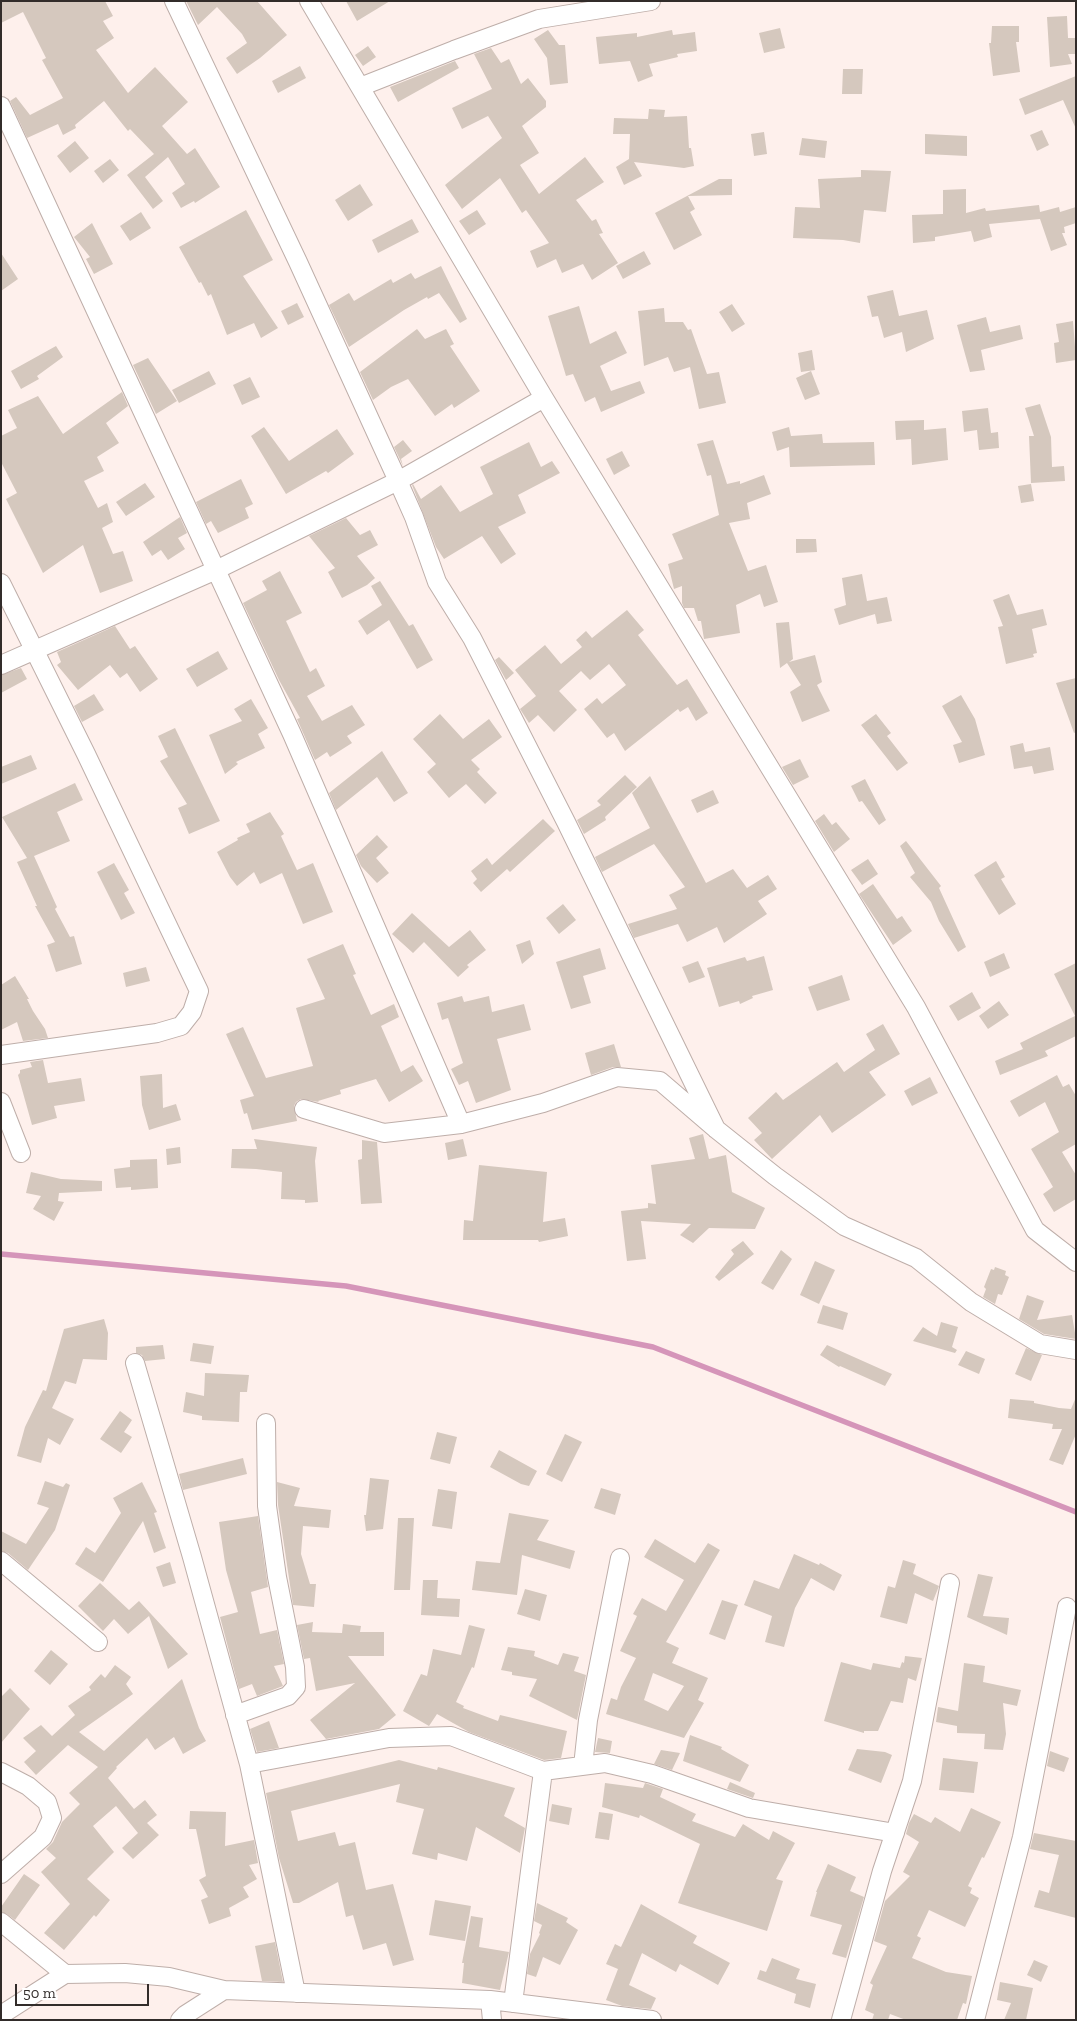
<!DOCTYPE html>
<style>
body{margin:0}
#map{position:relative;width:1077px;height:2021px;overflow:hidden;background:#fef0ec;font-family:"Zilla Slab",serif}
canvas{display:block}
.frame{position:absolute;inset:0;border:2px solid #322c2a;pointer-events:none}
.scale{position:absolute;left:15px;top:1984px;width:134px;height:22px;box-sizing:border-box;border:2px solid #322c2a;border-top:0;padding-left:6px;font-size:15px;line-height:18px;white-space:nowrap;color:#322c2a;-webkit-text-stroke:4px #fff;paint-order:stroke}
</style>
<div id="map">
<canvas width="1077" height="2021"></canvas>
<div class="frame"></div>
<div class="scale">50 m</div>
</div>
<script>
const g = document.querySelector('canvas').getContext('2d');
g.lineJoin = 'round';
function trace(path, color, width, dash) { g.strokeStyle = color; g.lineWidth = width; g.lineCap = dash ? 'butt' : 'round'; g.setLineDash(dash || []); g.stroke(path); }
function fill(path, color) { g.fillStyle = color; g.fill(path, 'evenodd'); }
trace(new Path2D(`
 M1,1254l345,32 307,61 423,165`), '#d595b9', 5.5);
fill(new Path2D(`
 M1,1h104l8,15 -10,5 11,17 -18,12 32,43 27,-26 33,35 -26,24 25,28 8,-6 25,39 -25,16 -1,-2 -13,7 -9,-15 13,-9 -17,-27 -23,20 18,24 -10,8 -26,-34 27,-21 -24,-25 -2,2 -24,-30 -29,24 1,3 -13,7 -5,-11 -31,14 -17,-37 6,-4 14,18 33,-17 -21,-38 4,-2 -23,-46 -22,11z
 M186,1h71l30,34 -27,23 -23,16 -11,-16 21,-15 -5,-9 -25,-27 -19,18z
 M346,1h44l-33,20z
 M1067,16l1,22h8v16h-8l4,10 -22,3 -3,-50z
 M992,26h27v16h-3l4,30 -27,4 -4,-33h2z
 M780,28l5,20 -21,5 -5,-20z
 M548,30l11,15h6l3,38 -18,2 -3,-27 -13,-19z
 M672,30l1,5 22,-3 2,19 -20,3 1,3 -29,7 4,12 -15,6 -8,-21 -31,3 -3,-27 41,-4v4z
 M368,46l8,11 -13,9 -8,-11z
 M491,48l10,15 8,-4 12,25 7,-6 18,23v6l-24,19 17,27 -19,12 19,29 46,-37 19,25 -28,18 16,21 4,-2 7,14 -4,1 19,29 -26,17 -9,-16 -21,9 -6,-14 -19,9 -7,-17 19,-8 -23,-33 -4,3 -22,-35 -38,31 -17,-24 57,-47 -14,-22 -26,13 -10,-21 40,-19 -18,-35z
 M455,61l4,7 -61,34 -8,-15z
 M300,66l6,12 -28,15 -6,-12z
 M843,69h20l-1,25h-20z
 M1076,76v53l-13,-29 -38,15 -6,-16z
 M649,109l16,1 -1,7 23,-1 2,32h2l3,18 -10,2 -50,-6 8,14 -18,9 -8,-18 13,-8 1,-25h-17l1,-16 34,1z
 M1042,130l7,15 -12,6 -7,-16z
 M764,132l3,22 -13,2 -3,-22z
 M925,134l42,2v20l-42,-2z
 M802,138l25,3 -2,17 -26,-3z
 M75,141l14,17 -19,15 -13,-17z
 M110,159l9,11 -16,13 -9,-12z
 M861,170l30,1 -5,41 -22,-2 -4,33 -17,-3 -50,-2 2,-31 25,1 -2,-29 43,-2z
 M719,179h13v16l-44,1 7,13 -5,3 12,23 -28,15 -19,-37z
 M360,184l13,21 -25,16 -13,-21z
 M966,189v24l19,-5 1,3 53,-6 1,7 19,-5 1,5 16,-5v16l-12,4 1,6h-3l5,12 -16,6 -11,-32 -51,5 3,13 -18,5 -3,-11 -36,6v4l-22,2 -1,-28 31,-1v-24z
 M246,210l27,50 -30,16 35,52 -17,10 -7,-15 -27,12 -16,-41 -3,2 -7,-14 -2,1 -20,-36z
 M477,210l9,14 -17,11 -10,-14z
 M141,212l10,16 -21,13 -10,-15z
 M412,219l7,13 -41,21 -6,-13z
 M92,223l21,41 -19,10 -8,-15 4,-2 -16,-20z
 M644,251l7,13 -28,15 -7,-13z
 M1,253l17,26 -17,12z
 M441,266l26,53 -7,4 -21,-30 -11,6 -1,-2 -23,13 -55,37 -20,-42 20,-12 5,8 37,-22 2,4 18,-10 4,6z
 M893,290l6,26 28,-6 7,29 -28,13 -4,-20 -18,6 -6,-22 -6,1 -5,-21z
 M297,303l7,14 -16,8 -7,-14z
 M732,304l13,20 -13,8 -13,-20z
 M579,306l11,38 26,-13 11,22 -27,13 11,25 29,-10 5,12 -44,19 -6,-15 -10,5 -12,-28 -7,2 -18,-60z
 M664,308l1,14h18l5,8 3,-1 16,45 12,-2 7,31 -27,6 -9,-42 -16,5 -6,-15 -24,9 -6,-55z
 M986,317l4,15 30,-7 3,14 -42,11 4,20 -15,2 -13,-47z
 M1073,321l3,39 -20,3 -2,-20 5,-1 -3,-18z
 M417,329l8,10 21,-10 8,15 -4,2 30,45 -26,17 -2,-4 -17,12 -27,-37 -17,8 -18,13 -13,-28z
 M56,346l7,11 -26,19 2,3 -18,10 -10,-18z
 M812,350l3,20 -14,2 -3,-19z
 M148,358l29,43 -21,13 -23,-49z
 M209,371l7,13 -37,19 -7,-13z
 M811,371l9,23 -15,6 -9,-22z
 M250,377l10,20 -18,8 -9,-20z
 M122,392l6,14 -22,17 13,20 -22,14 7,14 -20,10 14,27 9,-5 6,19 -11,6 11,26 10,-3 10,30 -33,12 -17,-48 -40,28 -37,-74 11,-6 -16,-31v-26l16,-8 -9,-18 30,-14 25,38z
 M1040,404l11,33 1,30 12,-1 1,15 -34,2 -2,-47h5l-9,-28z
 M988,408l3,25 7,-1 1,16 -20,2 -2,-20 -13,2 -2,-21z
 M924,420v10l22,-2 2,32 -36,5 -1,-26 -15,1 -1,-19z
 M264,427l25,34 48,-32 17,25 -26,19 -2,-2 -40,23 -35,-58z
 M789,427l2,9 31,-2 1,9 51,-1 1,23 -85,2 -1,-20 -12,4 -5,-19z
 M403,440l9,11 -11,8 2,7 -9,-19z
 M713,440l14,44 13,-3v3l24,-9 7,19 -24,9 3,16 -21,4 19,48 18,-6 12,37 -14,5 -4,-13 -24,11 4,28 -36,6 -3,-18h-3l-4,-13h-10l-2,-5v-17l-8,3 -6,-25 15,-5 -11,-25 47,-19 -8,-40 -4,1 -10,-32z
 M529,442l12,25 11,-6 8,12 -42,22 8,18 -28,14 18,27 -15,10 -19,-28 -38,23 -8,-12 -24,-62 1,-1 8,15 20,-14 19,27 33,-18 -13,-27z
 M622,451l8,15 -16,9 -8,-16z
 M241,479l12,25 -8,4 4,10 -31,15 -7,-12 -5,3 -10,-22z
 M145,483l10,14 -29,19 -10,-14z
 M1031,484l3,17 -13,2 -3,-17z
 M180,517l7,16 -9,5 7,11 -17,11 -7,-10 -9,6 -9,-14z
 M346,518l14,17 10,-5 8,15 -21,11 18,22 -8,7 -25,13 -14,-26 7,-4 -26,-32z
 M796,539h20l1,13 -21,1z
 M280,571l22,42 -16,8 24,51 6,-4 9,18 -18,10 15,25 30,-16 13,20 -18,11 5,7 -22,14 -3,-5 -12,8 -18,-41 3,-1 -21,-38 -36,-77 24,-13 -5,-9z
 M862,574l5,27 20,-4 5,24 -15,3 -2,-10 -36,11 -5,-16 12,-4 -4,-27z
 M380,581l29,45 4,-2 20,36 -16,9 -28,-49 -22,15 -9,-14 24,-16 -11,-19z
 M1009,594l8,21 26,-6 4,16 -15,4 5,24 -4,1 1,3 -28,7 -8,-37 5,-1 -10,-26z
 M627,610l17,20 -6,5 39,50 10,-6 21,34 -12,8 -8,-14 -8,5 -2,-3 -53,42 -11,-18 -7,5 -23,-29 13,-11 5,6 24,-19 -17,-21 -19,16 -9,-9 -22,20 18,19 -23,22 -16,-17 -9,8 -9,-14 16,-13 -21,-26 30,-25 16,19 21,-17 -6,-7 10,-9 6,7z
 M789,622l4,37 -4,3 26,-7 7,27 -5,3 13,26 -28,11 -12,-30 11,-7 -14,-22 -7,5 -4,-45z
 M115,626l15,23 5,-3 23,33 -18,13 -13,-19 -7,5 -10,-13 -32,25 -21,-25 4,-3 -4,-10z
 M218,651l10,18 -31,18 -11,-18z
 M499,657l15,16 -8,7 -11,-20z
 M21,668l6,11 -26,14v-18z
 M1076,678v54l-2,1 -18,-50z
 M94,694l10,16 -22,12 -8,-16z
 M961,695l14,24 10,36 -26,8 -6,-18 9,-3 -20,-36z
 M251,699l17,29 -10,6 7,14 -29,14 2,2 -13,10 -16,-39 33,-14 -8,-12z
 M440,714l23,25 26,-20 13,18 -31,23 9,9 -3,3 20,21 -12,11 -19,-20 -17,14 -22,-26 9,-8 -23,-25z
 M876,714l15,19 -4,3 21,27 -11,8 -36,-46z
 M175,728l45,93 -31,13 -11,-26 9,-4 -27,-43 8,-4 -10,-21z
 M1023,743l2,9 25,-5 4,23 -20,4 -2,-8 -18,3 -4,-23z
 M382,751l26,42 -14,9 -17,-25 -41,33 -7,-17z
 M31,755l6,14 -36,15v-17z
 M800,759l9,18 -16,8 -11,-18z
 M625,775l12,12 -32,30 1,3 -22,14 -7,-14 24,-15 -4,-4z
 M650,776l56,107 27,-14 14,19 21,-13 9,14 -19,12 9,13 -43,29 -7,-16 -30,15 -9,-18 -44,14 -6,-14 49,-15 -8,-14 16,-8 -31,-43 -52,28 -7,-15 55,-29 -18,-35z
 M865,779l21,41 -7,5 -17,-24 -3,1 -8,-16z
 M75,783l8,17 -26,12 13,29 -36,15 23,51 -2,2 15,28 4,-1 8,28 -26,8 -9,-27 8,-3 -20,-36h2l-20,-44 10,-4 -25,-41z
 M713,790l6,13 -22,10 -6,-13z
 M270,812l14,22 -3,2 16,34 16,-7 20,49 -30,12 -21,-51 -22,11 -6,-12 -17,14 -7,-9 -13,-25 21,-12 -1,-2 13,-6 -4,-8z
 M824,814l8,11 4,-3 14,17 -16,13 -19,-31z
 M543,819l12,12 -45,41 -3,-3 -26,23 -8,-9 4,-4 -6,-8 16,-13 5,7z
 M377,835l11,12 -12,11 13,15 -12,10 -16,-17 -5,-11z
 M906,841l35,45 -2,2 27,59 -8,5 -19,-31 -8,-19 -21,-25 5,-4 -15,-27z
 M868,859l10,15 -16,11 -11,-15z
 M996,861l9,16 -4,2 15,25 -17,11 -25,-40z
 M114,863l15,27 -5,3 11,20 -14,7 -24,-48z
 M873,884l24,35 5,-3 10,15 -19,14 -34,-51z
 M563,904l13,16 -17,14 -13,-16z
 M412,913l37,34 21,-17 16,20 -19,15 2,2 -11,10 -34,-35 -11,11 -21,-19z
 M530,940l4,14 -12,10 -6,-19z
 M343,944l13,30 -3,1 18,40 23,-11 5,13 -18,9 20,46 12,-7 10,16 -34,21 -13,-23 -36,11 1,4 -23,7 1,1 -18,-3 -5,3 -2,4 3,15 -45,9 -5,-17 -3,1 -4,-14 14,-4 -28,-62 17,-7 23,51 47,-12 -17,-58 29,-9 -18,-40z
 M600,948l6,21 -23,7 8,27 -20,6 -15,-47z
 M1004,953l6,15 -20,9 -6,-15z
 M764,956l9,34 -21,6 1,2 -13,6 -1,-3 -20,6 -12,-39 38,-11 2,4z
 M698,961l7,16 -16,6 -7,-16z
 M1076,963v73l-31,15 3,5 -48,19 -5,-14 28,-12 -3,-6 55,-27 -21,-42z
 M146,967l4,14 -24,6 -3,-14z
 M842,975l8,25 -33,11 -9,-24z
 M15,976l14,23h-2l6,12 12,18 3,9 -25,3 -6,-19 -16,8v-45z
 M972,992l9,16 -23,13 -9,-15z
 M462,996l2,6 25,-6 3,16 32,-8 7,26 -34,9 14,51 -35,13 -8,-22 -9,4 -8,-16 12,-6 -15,-45 -6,2 -5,-17z
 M999,1001l10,14 -21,14 -9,-13z
 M883,1024l17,30 -31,18 17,23 -54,38 -12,-18 -48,44 -18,-19 8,-7 -14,-15 28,-26 7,8 54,-38 7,10 31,-22 -9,-16z
 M614,1044l7,23h-8l-22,8 -6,-22z
 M43,1060l5,23 33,-5 4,23 -31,5 3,12 -25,7 -14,-50 2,-2v-3l12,-3 -2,-5z
 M162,1074l1,34 13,-4 5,16 -32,10 -7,-25 -2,-29z
 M1057,1075l6,12 6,-3 7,12v48l-14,8 14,23v24l-22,13 -11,-18 10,-7 -22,-38 28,-17 -14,-30 -26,15 -9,-16z
 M930,1077l8,16 -26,13 -8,-15z
 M703,1134l6,25 17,-4 6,37 33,16 -10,21 -46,-1 -16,15 -13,-8 11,-11 -50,-3 5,38 -19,2 -6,-50 27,-3v-5l8,1 -5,-39 44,-6 -6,-21z
 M254,1139l63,8 -2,14 3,41 -13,1v-3l-24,-1 1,-27 -26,-3 -25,-1 1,-19h25z
 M463,1139l4,17 -19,4 -3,-17z
 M362,1140l15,2 5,61 -21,1 -3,-44 4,-1z
 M180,1147l1,16 -14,2 -1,-16z
 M157,1159l1,29 -27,2v-3l-15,1 -2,-19 16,-2v-7z
 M479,1165l68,7 -4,50 22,-4 3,18 -29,6 -1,-2h-75l1,-20 9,1z
 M31,1172l30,7 41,2v10l-43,2 -1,8 6,1 -10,19 -21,-12 8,-13 -15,-3z
 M743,1241l11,13 -35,27 -4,-4 19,-23 -3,-4z
 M781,1250l11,9 -19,31 -12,-7z
 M815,1261l20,9 -16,34 -19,-9z
 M995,1267l11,4 -1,4 4,2 -7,18 -4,-1 -3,10 -12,-7 3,-8 -2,-2 7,-18 3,1z
 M1027,1295l17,6 -7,19 35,-5 4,24 -32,-5 -25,-15z
 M823,1305l25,8 -5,17 -26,-7z
 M104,1319l4,14 -1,27 -24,-1 -7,25 -11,-3 -13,27 22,11 -14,26 -12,-7 -7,25 -24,-7 8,-29 18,-37 3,1 18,-62z
 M941,1322l17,5 -6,20 5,3 -2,3 -42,-12 10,-14 14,9z
 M193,1343l21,3 -3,18 -21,-3z
 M163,1345l2,14 -20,2 -3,-6 -6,-2v-6z
 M827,1345l65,29 -7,12 -45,-20 -1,1 -19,-12z
 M1026,1348l16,7 -11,26 -16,-7z
 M966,1351l19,8 -6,15 -21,-9z
 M205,1373l44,2 -2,17h-7l-1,30 -37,-2v-4l-19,-4 3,-20 18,4z
 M1076,1397v37l-13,31 -14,-5 13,-31h-10l1,-5 -45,-6 2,-19 24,2v2l25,5 12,1z
 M120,1411l12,9 -8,12 8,5 -11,16 -21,-14z
 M437,1432l20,5 -7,27 -20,-5z
 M565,1434l17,8 -20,40 -16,-8z
 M499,1450l38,21 -8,15 -8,-2 -31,-17z
 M243,1458l4,16 -64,16 -4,-16z
 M370,1478l19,2 -6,49 -17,2 -2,-16h2z
 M45,1481l18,6 3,-4 4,2 -15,45 -27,40 -20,-17 -7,-2v-20l25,13 23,-36 -12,-4z
 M142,1482l15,30 -3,1 12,35 -12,5 -11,-32 -40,61 -28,-18 11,-17 9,6 26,-40 -8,-15z
 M277,1482l23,6 -6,18 37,4 -2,18 -26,-2 -2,28 9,30h6l-2,23 -21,-2 -15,-100z
 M601,1488l20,6 -6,21 -21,-7z
 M438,1489l19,3 -5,37 -20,-3z
 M509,1513l40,7 -12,20 38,11 -5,18 -48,-14 -5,40 -45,-5 4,-29 24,2z
 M258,1516l10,71 -17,5 9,42 17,-4 7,34 -10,2 9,20 -26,10 -5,-12 -13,5 -19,-72 18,-5 -12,-42 -7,-48z
 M398,1518h16l-4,72h-16z
 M655,1539l40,24 13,-20 12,7 -54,92 13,6 -7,15 36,15 -10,22 6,3 -20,35 -78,-24 5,-16 6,2 4,-13 15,-29 -16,-7 17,-35 -4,-2 9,-16 24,13 18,-31 -40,-23zM653,1673l31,13 -16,25 -24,-11z
 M794,1554l25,11 1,-2 22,12 -8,16 -23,-13 -16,30 -11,39 -19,-5 7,-26 -28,-11 10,-25 25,9z
 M903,1560l13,4 -3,10 26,12 -6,15 -18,-8 -8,31 -27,-7 8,-31 7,2z
 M170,1562l6,21 -13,4 -7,-20z
 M978,1574l15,3 -10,39 26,2 -2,17 -40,-18z
 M423,1580h15l-1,18 23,1 -1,18 -38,-2z
 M100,1583l29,27 10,-9 49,53 -20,15 -19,-53 -21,18 -14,-15 -11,12 -25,-25z
 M525,1589l22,6 -7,26 -23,-7z
 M722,1600l16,5 -13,35 -16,-6z
 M313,1622l-1,10 30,1 1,-9 18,2 -1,6h24v24h-36l48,59 -17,14 -53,10 -16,-19 45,-37 -39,8 -6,-33 -6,1 -7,-34z
 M469,1625l16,4 -11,39 -2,-1 -16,35 8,4 -1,2 35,13 2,-6 67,16 -6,27 -17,2 -75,-28 -32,-18 -8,12 -26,-15 18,-37 6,2 6,-27 28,6z
 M508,1647l27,4 -1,5 24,9 5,-12 16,4 -5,14 12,4 -9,45 -48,-24 8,-17 -25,-4v-3l-11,-2z
 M51,1650l17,14 -18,21 -16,-14z
 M905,1656l17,2 -6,23 -8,-3 -5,25 -12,-2 -13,30h-14v2l-40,-12 17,-59 30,8 2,-7 27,5 2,-6 2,1z
 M964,1663l21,3 -2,16 38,8 -4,16 -14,-3 3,31 -3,16 -19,-1 1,-15 -28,-1v-7l-21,-4 2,-15 20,4z
 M115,1665l16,12 -5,7 7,10 -54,38 25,19 78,-72 17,49 7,13 -23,13 -9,-17 -19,13 -8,-12 -31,29 1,1 -9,10 26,31 11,-9 12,15 -10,8 12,12 -26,24 -11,-11 16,-15 -22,-27 -23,20 21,26 -27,27 23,21 -14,17 -2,-2 -30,35 -20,-17 26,-29 -29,-32 15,-14 -10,-9 7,-7 9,-20 18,-18 -11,-11 29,-26 -30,-22 -32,30 -12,-13 12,-11 -13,-13 18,-13 11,11 23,-21 -7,-9 23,-16 -2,-3 12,-13 4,4z
 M10,1688l20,21 -29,34v-46z
 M269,1721l10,27 -22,4 -7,-23z
 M690,1735l32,12 -1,2 28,16 -9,17 -57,-21z
 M598,1738l14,3 -2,12 -15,-1z
 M857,1749l28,3 7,3 -11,28 -33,-13z
 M661,1750l19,3 -8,17 -18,-6z
 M1050,1751l19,7 -5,14 -17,-6z
 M943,1758l35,4 -4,31 -35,-3z
 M399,1760l38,10 1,-3 77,21 -11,28 21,12 -5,25 -44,-26 -9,34 -29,-8 -1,7 -25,-6 12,-45 -28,-7 4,-18 -109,27 7,30 37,-9 4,14 16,-4 11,48 27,-6 21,76 -21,6 -7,-23 -23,7 -10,-35 -7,2 -8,-35 -39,21h-6l-14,-45 -13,-65z
 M730,1782l25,11 -2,5 -26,-9z
 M605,1783l38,5 2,-5 18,6 -3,8 36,17 -4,7 43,16 8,-13 26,16 4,-9 22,12 -19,36 7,2 -16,50 -89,-28 22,-59 -60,-29 -1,3 -37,-11z
 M552,1804l20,4 -3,17 -20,-4z
 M971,1808l30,14 -17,36 -2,-1 -14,29 4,2 -2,5 9,5 -14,29 -36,-17 -12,26 4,2 -9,20 34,14 26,4 -6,28 -3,-1 -6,17h-51l-16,-6 -2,6h-16l2,-6 -9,-4 8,-25 -3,-2 17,-37 -13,-5 11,-40 25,-25 -7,-4 16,-30 -13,-8 3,-11 5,-9 17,9 4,-6 25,15z
 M190,1811l36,1 -1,34 29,-6 4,23 -9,2 8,14 -14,8 6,10 -20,11 2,8 -22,8 -8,-24 7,-3 -9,-17 7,-4 -10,-47h-7z
 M599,1812l14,2 -4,26 -14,-2z
 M1034,1833l42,8v77l-42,-11 5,-17 10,3 10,-38 -29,-6z
 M828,1864l28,13 -6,14 14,6 -18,61 -14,-4 10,-29 -32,-9 7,-24h-1z
 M24,1874l16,11 -25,35 -8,-6 -6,-2v-5z
 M435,1900l36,6 -6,35 -36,-6z
 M537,1903l31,15 -2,4 12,8 -18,35 -17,-8 -7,20 -9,-3 3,-20 10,-20 -1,-1 3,-8 -8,-4z
 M641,1904l56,32 -4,7 37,20 -12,22 -38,-21 -4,8 -34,-19 -13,32 27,13 -5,11 -29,-3 -16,-6 12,-31 -12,-5 9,-20 6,3z
 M471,1916l12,2 -4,29 30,5 -9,38 -38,-7 2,-20h-2z
 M275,1942l8,40 -21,-1 -7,-35z
 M772,1958l28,11 -4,10 20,5 -6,24 -16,-5 2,-9 -39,-15 3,-9 6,2z
 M1034,1960l14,6 -7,16 -14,-7z
 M1000,1982l33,6 -7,32h-22l7,-17 -14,-3z`), '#d5c8be');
const minor = new Path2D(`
 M174,1l124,261 100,219 16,36 23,65 35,56 94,184 150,307
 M309,1l235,397 372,609 119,223 41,32
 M360,87l94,-37 85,-31 112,-18
 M1,106l291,628 169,390
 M1,583l85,171 113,237 -7,21 -11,14 -24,7 -156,22
 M1,665l215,-95 182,-89 146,-83
 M1,1102l20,51
 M304,1109l80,24 77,-9 82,-21 74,-26 43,4 56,48 59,47 69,50 72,32 55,44 69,42 36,6
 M135,1363l57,194 57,207 47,229
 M1,1561l97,81
 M235,1715l53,-19 8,-9 -1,-20 -18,-90 -10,-71 -1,-83
 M249,1764l140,-26 62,-2 92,35 62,-8 47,11 97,34 146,25
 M583,1766l5,-46 32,-162
 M1,1772l27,14 19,16 5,16 -9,19 -42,37
 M1,1922l64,52
 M490,2000l2,20
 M513,2003l30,-232
 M1,2015l64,-41 60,-1 44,4 55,13
 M180,2020l5,-5 39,-25 266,10 162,20
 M841,2020l41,-149 30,-90 38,-198
 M975,2020l47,-183 45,-230`);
trace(minor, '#beaea9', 20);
trace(minor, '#fff', 18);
</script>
